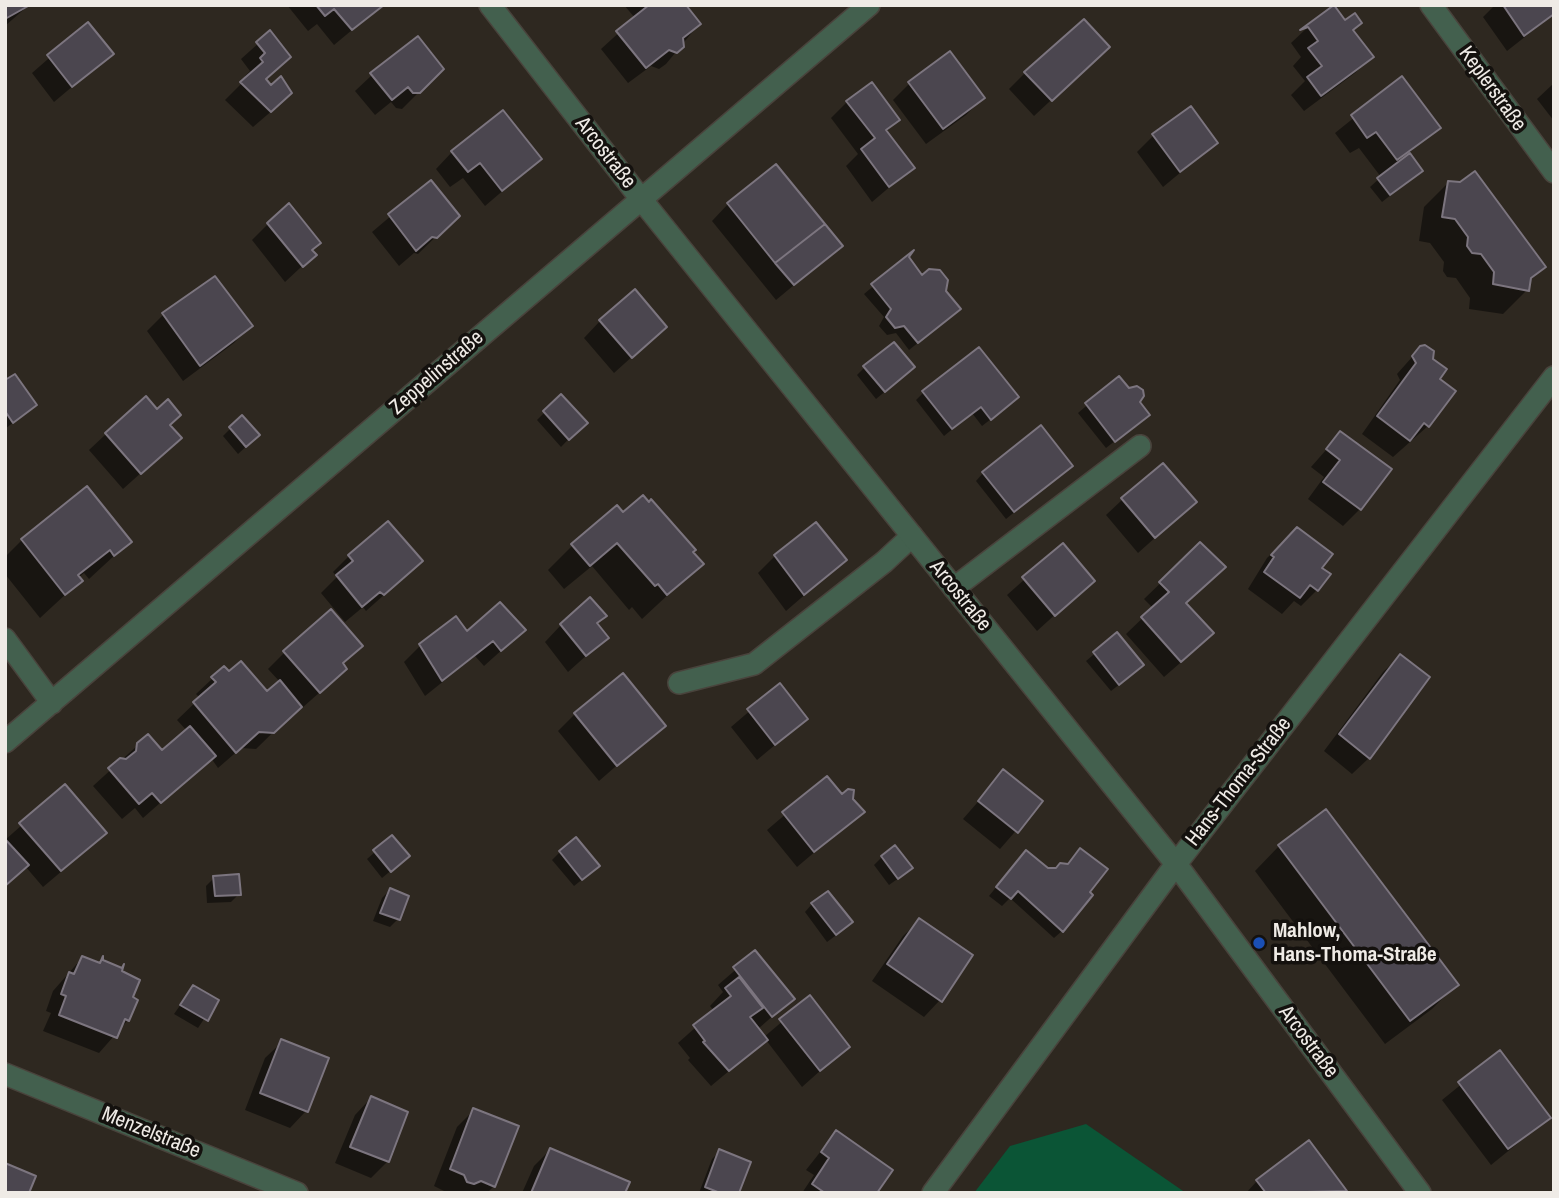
<!DOCTYPE html>
<meta charset="utf-8">
<style>
body{margin:0}
#map{position:relative;width:1559px;height:1198px;overflow:hidden;background:#2e2820;font-family:"Archivo Narrow",sans-serif}
canvas{display:block}
.frame{position:absolute;inset:0;border:7px solid #efebe6;pointer-events:none}
</style>
<div id="map">
<canvas width="1559" height="1198"></canvas>
<div class="frame"></div>
</div>
<script>
const g = document.querySelector('canvas').getContext('2d');
g.lineJoin = 'round';
function fill(path, color) { g.fillStyle = color; g.fill(path, 'evenodd'); }
function trace(path, color, width, dash) { g.strokeStyle = color; g.lineWidth = width; g.lineCap = dash ? 'butt' : 'round'; g.setLineDash(dash || []); g.stroke(path); }
function write(font, color, halo, rows, align = 'center') {
  g.font = font + ' "Archivo Narrow",sans-serif'; g.lineWidth = 7; g.setLineDash([]); g.textBaseline = 'middle'; g.strokeStyle = halo; g.fillStyle = color; for (const [text, x, y, turn = 0] of rows) {
    g.save(); g.translate(x, y); g.rotate((+turn || 0) * Math.PI / 180); g.textAlign = isNaN(turn) ? turn : align; if (halo) g.strokeText(text, 0, 0); g.fillText(text, 0, 0); g.restore();
  }
}
fill(new Path2D(`
 M1086,1124l100,69h-212l36,-47z`), '#0b5536');
fill(new Path2D(`
 M5,5h24l-24,21z
 M287,5h95l-48,40 -17,-21 -9,7z
 M624,5h60l15,19 -33,40 -7,5 -8,-3 -23,17 -27,-34 34,-31z
 M1495,5h59v9l-47,37 -24,-34z
 M1345,23h15l-8,8 19,26 -16,16 -51,38 -13,-16 14,-14 -12,-15 8,-9 -10,-14 17,-16z
 M88,24l23,30 -57,48 -22,-29z
 M270,33l-5,47 9,29 -21,18 -28,-27 22,-22 -2,-2 5,-5 -9,-12z
 M1091,63l-57,53 -25,-27 16,-16z
 M442,69l-40,40 -6,-1 -5,-6 -16,13 -20,-24 17,-16z
 M1402,79l36,48 -30,27 13,17 -39,31 -12,-15 11,-10 -22,-29 -9,5 -15,-20z
 M910,83l73,15 -17,17 -40,29 -33,-44z
 M1554,83v38l-17,-22z
 M847,102l51,18 -12,12 26,36 -40,34 -26,-36 12,-12 -27,-36z
 M1153,136l63,7 -53,44 -26,-35z
 M452,152l88,7 -55,47 -22,-28 -13,9 -14,-18z
 M431,182l26,34 -39,38 -4,-1 -15,13 -27,-34z
 M1448,183l95,83 -14,15 -2,9 -24,24 -34,-5 1,-11 -14,-20 -9,-1 -4,-6 1,-9 -14,-19 -11,-2 5,-34z
 M728,204l113,42 -65,54 -64,-79z
 M268,224l46,31 -29,27 -33,-42z
 M907,258l15,19 23,14 5,26 -41,33 -13,-17 -9,2 -8,-9 5,-9 -20,-23z
 M214,278l36,48 -16,17 -51,38 -36,-50 16,-16z
 M600,321l65,6 -51,46 -30,-35z
 M1421,347l10,12 6,20 -9,47 -35,31 -31,-23 38,-54 -3,-6z
 M865,367l40,8 -29,24 -19,-24z
 M1119,378l19,24 1,20 -33,26 -28,-35z
 M5,383l30,22 -30,24z
 M923,393l86,12 -27,21 -10,-13 -28,23 -28,-36z
 M561,396l24,26 -24,25 -24,-27z
 M242,417l8,26 -12,11 -15,-18z
 M169,425l11,13 -57,51 -34,-39 17,-16z
 M1341,433l19,76 -17,17 -35,-27 16,-22 -13,-10z
 M1071,466l-65,53 -30,-38 7,-8z
 M1123,499l72,3 -57,51 -32,-38z
 M623,515l68,38 10,11 -59,55 -10,-12 -3,3 -37,-44 -28,23 -16,-19 25,-25z
 M22,540l107,2 -40,37 -5,-6 -6,5 2,3 -40,37 -35,-44v-17z
 M1284,542l36,27 -3,21 -16,16 -7,-5 -12,13 -34,-25 19,-31z
 M1200,545l-16,59 11,46 -31,27 -38,-43 27,-26 -9,-9z
 M1062,546l30,35 -55,50 -30,-36z
 M349,556l55,21 -38,34 -3,-4 -18,15 -24,-29 16,-16 -4,-5z
 M775,556l70,4 -59,51 -28,-38z
 M604,616l-8,8 11,13 -39,35 -23,-30 16,-17z
 M524,630l-40,36 -9,-10 -50,40 -21,-34 17,-17 46,-11z
 M1117,635l17,38 -23,18 -25,-30z
 M285,652l56,12 -13,21 -26,23 -2,-2 -44,43 -15,-1 -23,20 -7,-10 -68,60 -8,-10 -13,11 -29,-33 45,-41 24,8 25,-22 -10,-11 23,-22 -4,-4 17,-16 53,15 14,-11 -12,-13z
 M1400,656l-31,102 -17,16 -28,-23 59,-79z
 M780,685l26,34 -49,41 -26,-33z
 M575,714l88,11 -64,56 -41,-50z
 M1004,772l37,30 -41,47 -37,-30z
 M827,779l15,18 10,2 10,13 -65,55 -30,-37z
 M65,787l23,62 -45,38 -18,-21 -20,20v-46z
 M1326,811l130,174 -24,24 -47,35 -130,-173 24,-25z
 M375,852l24,12 -17,14 -15,-19z
 M560,852l29,22 -15,12 -22,-26z
 M882,857l21,18 -14,10 -15,-20z
 M1073,858l-11,73 -8,7 -44,-40 -8,8 -13,-10 29,-36 30,10 19,-5z
 M214,878l25,16 -8,8 -24,1 -1,-17z
 M390,890l8,29 -8,8 -17,-6 9,-23z
 M812,904l31,26 -16,12 -22,-30z
 M920,920l20,80 -16,17 -52,-36 31,-45z
 M755,953l37,46 -34,30 6,8 46,-39 38,48 -46,41 -36,-47 -55,46 -23,-26 2,-2 -12,-15 36,-32 -4,-5 13,-14 -5,-7z
 M82,958l39,11 10,29 5,2 -8,20 -29,33 -56,-22 8,-18 -5,-2 7,-20z
 M193,987l23,14 -18,27 -24,-14z
 M282,1042l24,69 -16,17 -45,-18 20,-52z
 M1500,1053l49,65 -58,47 -49,-65z
 M371,1098l17,63 -17,17 -36,-15 20,-48z
 M474,1110l20,76 -7,7h-39l-14,-7 23,-59z
 M836,1132l39,61h-73l12,-18 -8,-5z
 M550,1150l73,43h-101l12,-27z
 M720,1151l17,42h-38l13,-34z
 M1257,1181l88,9 -99,3z`), '#0007');
const building = new Path2D(`
 M5,5h25l-25,14z
 M316,5h68l-32,25 -18,-21 -9,7z
 M649,5h37l15,19 -18,14 1,9 -7,6 -8,-3 -23,18 -30,-37z
 M1334,5l11,15 10,-7 7,10 -9,7 21,27 -53,39 -14,-19 15,-11 -14,-18 10,-7 -10,-14 -8,3z
 M1503,5h51v9l-30,22z
 M1084,19l26,28 -58,54 -28,-29z
 M88,22l26,32 -42,33 -25,-32z
 M270,30l21,27 -25,22 5,6 10,-9 11,17 -21,19 -31,-30 23,-20 -3,-4 5,-5 -9,-11z
 M418,36l26,33 -24,24h-7l-5,-6 -16,13 -22,-27z
 M950,51l35,47 -42,31 -35,-47z
 M1402,76l39,52 -44,32 -21,-28 -9,6 -16,-23z
 M872,82l28,38 -14,10 29,38 -26,19 -28,-38 14,-11 -29,-37z
 M1191,106l27,37 -38,29 -28,-38z
 M503,110l39,49 -40,32 -22,-28 -12,9 -17,-21z
 M1410,153l13,18 -33,24 -13,-17z
 M776,164l49,60 -50,39 -48,-60z
 M1475,171l71,96 -15,11 -2,13 -36,-7 1,-12 -13,-18 -9,-1 -5,-7 1,-9 -13,-18 -13,-2 6,-36 12,1z
 M431,180l29,36 -23,22 -5,-1 -16,14 -28,-37z
 M289,203l32,40 -9,7 5,5 -14,12 -36,-44z
 M825,224l18,22 -49,39 -19,-22z
 M914,250l-5,7 13,18 7,-6 11,1 8,10 -2,11 15,18 -43,34 -14,-17 -9,2 -9,-11 5,-8 -20,-25z
 M215,276l38,50 -53,40 -38,-53z
 M635,289l32,38 -35,31 -33,-38z
 M894,342l21,25 -30,25 -22,-26z
 M1425,345l9,6 -1,8 14,10 -7,10 16,12 -27,36 -5,-4 -14,18 -33,-25 39,-53 -4,-7 8,-10z
 M979,347l40,50 -28,23 -10,-13 -29,22 -30,-38z
 M15,374l22,31 -24,18 -8,-12v-31z
 M1119,376l10,12 8,-2 6,4 1,6 -4,6 10,13 -35,27 -30,-39z
 M561,394l27,29 -19,17 -26,-29z
 M146,396l11,13 11,-10 13,16 -11,10 12,13 -41,36 -36,-41z
 M242,415l18,20 -14,12 -17,-20z
 M1041,425l32,41 -59,46 -32,-40z
 M1340,431l52,38 -31,41 -38,-28 17,-22 -14,-11z
 M1163,463l34,39 -42,36 -34,-40z
 M87,486l45,56 -18,14 -4,-6 -32,25 5,6 -18,14 -44,-56z
 M643,495l6,7 2,-3 45,51 -3,2 11,12 -37,31 -9,-11 -3,2 -38,-43 -27,23 -19,-22 46,-39 6,7z
 M388,521l35,40 -39,34 -4,-3 -18,15 -26,-32 17,-14 -5,-6z
 M816,522l31,38 -43,35 -30,-40z
 M1297,527l36,27 -11,14 9,6 -13,17 -8,-6 -10,13 -36,-26 10,-15 -3,-2z
 M1200,542l26,25 -40,36 28,30 -33,29 -40,-45 28,-25 -10,-10z
 M1063,543l32,38 -40,35 -33,-39z
 M590,597l17,19 -10,7 12,15 -23,18 -26,-32z
 M500,602l26,28 -25,21 -8,-10 -51,40 -23,-37 37,-28 11,15z
 M331,609l32,37 -20,17 4,6 -27,24 -37,-42z
 M1117,632l27,33 -25,20 -26,-33z
 M1400,654l30,23 -60,82 -31,-25z
 M241,661l26,30 13,-11 22,27 -28,26 -15,-1 -23,21 -43,-51 23,-20 -5,-5 13,-11 5,5z
 M623,673l43,53 -49,40 -43,-53z
 M780,683l28,36 -33,26 -28,-36z
 M190,726l26,30 -55,47 -9,-10 -13,11 -31,-36 12,-10 6,1 10,-8 1,-8 11,-9 14,16z
 M1003,769l40,32 -25,32 -40,-32z
 M827,776l15,18 6,-5 6,1 -1,9 12,13 -51,40 -32,-40z
 M65,784l42,49 -46,38 -42,-48z
 M1326,809l133,176 -49,36 -132,-176z
 M392,835l18,21 -19,16 -18,-22z
 M576,837l24,29 -18,14 -23,-29z
 M5,839l24,26 -24,21z
 M895,845l18,23 -15,11 -17,-23z
 M1080,848l28,21 -18,23 3,3 -30,37 -45,-41 -7,8 -15,-12 30,-37 22,18h8l4,-5 8,1z
 M239,874l2,21 -26,1 -2,-20z
 M390,888l19,8 -9,24 -20,-7z
 M828,891l25,31 -17,13 -25,-32z
 M919,918l54,37 -31,47 -55,-38z
 M755,950l40,49 -23,18 -39,-50z
 M82,956l18,7 3,-7v4l19,8 2,-4 -2,7 18,9 -7,17 5,3 -9,21 -4,-2 -8,19 -58,-23 7,-19 -5,-2 8,-22 5,2z
 M739,977l24,31 -13,9 18,23 -39,31 -26,-29 2,-1 -12,-16 38,-29 -6,-8z
 M193,985l26,15 -11,21 -28,-16z
 M810,995l40,52 -30,24 -41,-52z
 M281,1039l48,19 -21,54 -48,-19z
 M1500,1050l51,68 -43,31 -50,-67z
 M371,1096l37,16 -19,50 -39,-15z
 M473,1108l46,18 -24,61 -14,-6 -7,3 -7,-2 -3,-7 -14,-6z
 M836,1130l57,40 -16,23h-52l-13,-9 17,-26 -8,-6z
 M1309,1140l38,51 -81,2 -10,-13z
 M550,1148l80,34 -5,11h-94z
 M719,1149l32,13 -12,31h-19l-15,-6z
 M5,1163l31,13 -7,17h-24z`);
fill(building, '#4b464f');
trace(building, '#7c757f', 2);
const lane = new Path2D(`
 M954,588l186,-142
 M679,683l75,-19 130,-102 28,-26`);
const street = new Path2D(`
 M490,5l151,194 535,665 244,329
 M1431,5l123,167
 M5,639l47,64
 M5,742l864,-737
 M5,1074l292,119
 M933,1193l243,-329 378,-487`);
trace(lane, '#49433c', 24);
trace(street, '#49433c', 24);
trace(lane, '#43604e', 21);
trace(street, '#43604e', 21);
for (const [x, y, r, color] of [
 [1259,943,7,"#1a4fb4"]
]) { const dot = new Path2D(); dot.arc(x, y, r, 0, 2 * Math.PI); g.fillStyle = color; g.fill(dot); trace(dot, '#14110e', 2.5); }
write('21px', '#efebe6', '#14110e', [
 ["Keplerstraße",1492,89,54],
 ["Arcostraße",605,153,52],
 ["Zeppelinstraße",437,373,-41],
 ["Arcostraße",960,596,51],
 ["Hans-Thoma-Straße",1239,782,-52],
 ["Arcostraße",1308,1042,53],
 ["Menzelstraße",151,1133,22]
]);
write('bold 21px', '#efebe6', '#14110e', [
 ["Mahlow,",1273,931],
 ["Hans-Thoma-Straße",1273,955]
], 'left');
</script>
